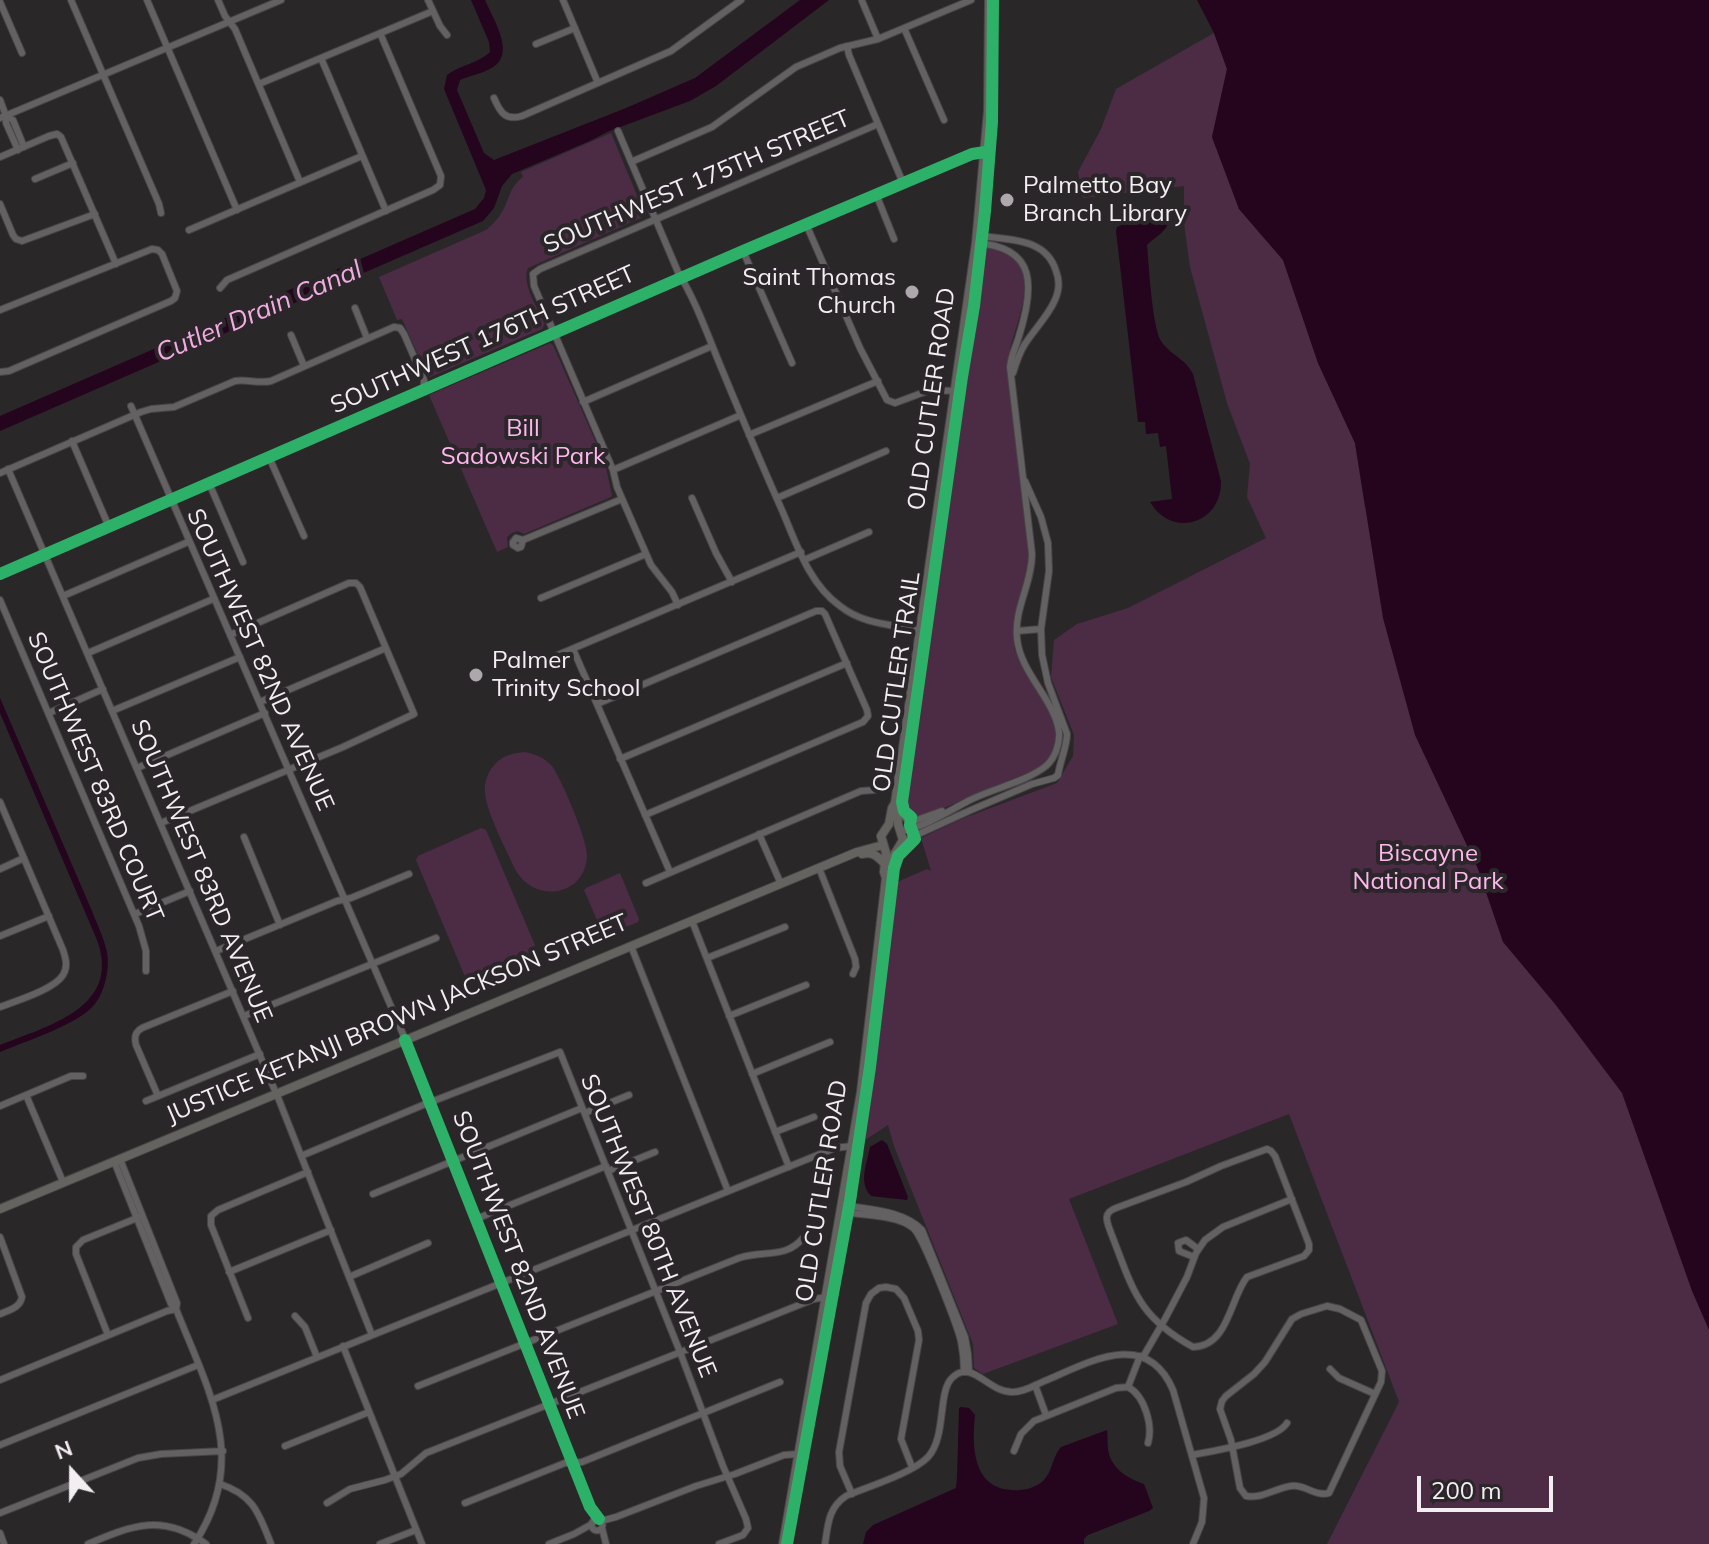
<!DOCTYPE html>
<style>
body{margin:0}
#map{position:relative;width:1709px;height:1544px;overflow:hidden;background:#2a2729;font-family:Mulish,sans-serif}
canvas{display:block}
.north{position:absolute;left:32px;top:1432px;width:80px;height:80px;-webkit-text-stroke:6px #2b262a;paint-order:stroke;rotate:339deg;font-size:22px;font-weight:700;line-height:32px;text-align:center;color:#f2eef1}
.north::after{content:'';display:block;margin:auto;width:28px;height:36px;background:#f2eef1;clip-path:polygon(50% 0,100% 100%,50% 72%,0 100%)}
.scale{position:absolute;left:1417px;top:1476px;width:136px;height:36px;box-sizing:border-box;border:4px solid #f2eef1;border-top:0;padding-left:10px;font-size:24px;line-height:28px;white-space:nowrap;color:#f2eef1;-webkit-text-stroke:6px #2b262a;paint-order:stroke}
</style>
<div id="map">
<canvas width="1709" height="1544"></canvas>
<div class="north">N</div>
<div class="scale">200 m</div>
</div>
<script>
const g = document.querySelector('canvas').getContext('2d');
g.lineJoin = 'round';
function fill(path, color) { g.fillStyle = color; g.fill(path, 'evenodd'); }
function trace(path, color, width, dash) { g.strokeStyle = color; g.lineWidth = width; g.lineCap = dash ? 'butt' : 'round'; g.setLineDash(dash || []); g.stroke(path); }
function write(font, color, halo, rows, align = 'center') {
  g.font = font + ' Mulish,sans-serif'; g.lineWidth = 8; g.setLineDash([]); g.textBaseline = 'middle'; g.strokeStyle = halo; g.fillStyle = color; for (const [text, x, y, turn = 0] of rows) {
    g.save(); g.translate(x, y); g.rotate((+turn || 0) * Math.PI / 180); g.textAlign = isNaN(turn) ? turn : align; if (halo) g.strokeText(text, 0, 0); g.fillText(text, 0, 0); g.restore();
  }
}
fill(new Path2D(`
 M1709,0v1544h-382l72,-142 -110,-288 -220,85 49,125 -135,50 -9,-6 -1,-24 -79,-198 -6,-21 -23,15 30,-257 32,-14 4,2 -10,-33 43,-20 93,-35 16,-27 1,-21 -23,-58 3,-37 23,-16 51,-16 138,-70 -19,-41 3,-33 -23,-61 -37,-136 -6,-44v-37l-101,12 -5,-26 23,-43 15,-40 98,-56 13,36 -15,68 27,72 44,51 35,103 37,80 10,65z
 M611,133l33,79 -1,5 -115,51c-7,15 10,41 17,55l-3,6 -112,48 -3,-2 -25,-56 -5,1 -18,-43 107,-47c7,-6 13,-12 17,-20 7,-13 7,-24 20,-33l-2,-5z
 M981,247c6,1 13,0 19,2 44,16 17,70 10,101 -1,6 -2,12 -3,18l21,180 1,23 -15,48v29l6,13 34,60 2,9v11l-4,14 -6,7 -16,10 -103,43c-11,2 -21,3 -24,-11z
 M550,343l3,2 52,118 7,32 -1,2 -87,37 -6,-3 -6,2 -5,4 1,10 -11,5 -68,-157z
 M525,752c10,2 20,6 27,14 9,12 37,77 35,91 -3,40 -52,46 -71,14 -9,-19 -30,-60 -31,-78 -1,-11 3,-22 11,-30 8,-8 18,-10 29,-11z
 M481,828l5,2 51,120 -2,4 -63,27 -6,-2 -50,-119 2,-4z
 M620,873l19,46 -1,3 -33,14 -2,-2 -19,-44 2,-2z`), '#4b2c44');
fill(new Path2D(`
 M471,0h14c7,17 29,50 11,65 -10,8 -25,10 -36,15l-3,10 27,63 10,7 132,-52 69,-30 105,-78h29l-113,86 -26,15 -83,31 -15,8 -80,34 -10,12 -8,22 -11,13 -483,210v-15l475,-207 9,-11 2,-8 -42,-101 3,-14c13,-10 32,-12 43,-23l-1,-10z
 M1197,0h512v1330l-17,-39 -70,-198 -67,-89 -52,-62 -25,-73 -63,-134 -32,-117 -28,-175 -37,-80 -35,-103 -44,-51 -27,-72 15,-68 -13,-36z
 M1155,211l9,1v3l5,2c1,13 -14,20 -22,28 2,21 5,81 14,96 9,14 24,17 32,33l28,107c1,43 -49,58 -71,21l22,-3 -6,-53 -6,1 -2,-14 -12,1 -1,-12h-7l-22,-191 1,-4z
 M0,698l92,213c5,13 12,27 15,41 3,16 -2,40 -13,53 -15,19 -70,37 -94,47v-7c47,-19 122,-37 97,-105l-97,-227z
 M882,1140l5,4 21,53 -1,3 -36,-4c-13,-13 -4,-33 -1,-49z
 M961,1407l8,1 6,7c-3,30 -3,74 38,75 10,1 22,-2 30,-9 10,-10 9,-24 18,-34l46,-17c1,6 0,12 1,19 3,20 19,29 36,35l9,24 -4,3 -61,24 -4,4v5h-221l3,-12 7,-7 83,-37 1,-11 2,-69z`), '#25041e');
const minor = new Path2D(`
 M71,0l88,204 2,9
 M147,0l90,210
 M218,0l7,16 10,13 65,153
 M428,0l12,26 7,9
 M563,0l35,83
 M862,1l16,38
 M0,2l22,51
 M904,28l40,92
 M536,44l39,-16
 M847,46l2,9 54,128
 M321,58l65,153
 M259,84l174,-73
 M494,98c6,14 11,23 28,18l149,-65 70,-51
 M0,100l6,16v7l12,27
 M6,116l7,4 11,27
 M0,118l281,-118
 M618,131l60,141c19,31 31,67 45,100 19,46 38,91 58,136 15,34 27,75 59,98 24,19 52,18 81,25
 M0,157l49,-21 8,-2 4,3 55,127
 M631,162l81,-35 84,-60 44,-19 38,-9 93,-39
 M35,179l38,-16
 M876,194l18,45
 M0,204l13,31 3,4 6,2 73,-27
 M806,224l54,124 27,52 8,3 35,-13 25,1
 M189,230l173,-74
 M976,237l5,-1c29,4 65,2 75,35 4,10 3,21 -2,31 -7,15 -20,28 -29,42 -6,9 -9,19 -12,29
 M743,251l49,112
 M220,288l7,-8 206,-90 7,-5 1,-9 -61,-143
 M355,308l12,30
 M0,310l152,-61 6,1 4,4 15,37 -2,7 -4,3 -162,70 -9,1
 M291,335l13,31
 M583,402l129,-56
 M131,406l278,642 181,459 9,12
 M749,435l129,-54
 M72,441l37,86
 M269,457l35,79
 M8,469l271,631 93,235
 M613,470l128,-55
 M0,473l141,-61 10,-3 23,-2 61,-26c12,-2 24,3 36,0l123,-54 6,1 4,6 20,46v9
 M209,483l34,79
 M692,498l24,55 16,29
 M777,498l109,-47
 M523,540l-2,7 -3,1 -5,-3v-3l3,-4 7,2 99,-41
 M804,560l65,-28
 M0,574l743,-323 229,-97 13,-2
 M63,596l125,-54
 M541,598l105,-44
 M0,600l139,326 7,25v20
 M678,605l-6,-13 -21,-27 -34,-78 -4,-17 -79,-184 -1,-12 7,-5 338,-145
 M1017,631l24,-2
 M573,649l97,223
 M88,653l125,-54
 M546,660l255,-108
 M260,702l126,-54
 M597,704l219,-93h6l3,3 42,96 1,6 -5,6 -218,93
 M112,711l128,-54
 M49,713l54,-24
 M620,759l227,-96
 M137,768l128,-55
 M0,802l63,148c3,9 5,17 0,25 -8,14 -47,26 -63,32
 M897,808l8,10 9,3 28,-10
 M161,823l182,-76 71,-33 -54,-127 -4,-4h-7l-119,52
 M901,831c24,-4 46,-19 67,-30 25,-13 56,-18 78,-35 9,-8 14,-22 13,-34 -4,-32 -39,-59 -42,-94 -3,-30 15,-54 15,-84l-22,-187c1,-12 6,-20 9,-31 15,-48 19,-89 -43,-93
 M759,834l22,50
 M244,837l36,88
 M903,842l11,-6 57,-26 61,-26 22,-6 4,-3c2,-14 9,-28 9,-41l-19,-51 -6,-28 -1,-26 8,-58 -1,-28 -7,-26 -16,-36
 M819,868l36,91 1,8 -3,7
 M0,869l24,-11
 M646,883l215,-92 14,-1
 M135,914l55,-23
 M692,921l97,246
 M0,936l49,-20
 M631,946l97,245
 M216,951l121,-50 14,-3 58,-24
 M707,958l78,-31
 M244,1016l192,-78
 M729,1016l77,-31
 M752,1074l78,-32
 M26,1095l37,87
 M158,1096l-22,-51c-2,-8 -1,-13 6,-17l91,-37
 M146,1101l114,-47
 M0,1106l71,-30h12
 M585,1113l44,-18
 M775,1132l39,-15
 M1267,1149l4,2 4,5 34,88v6l-5,6 -57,21c-17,21 -18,69 -54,70 -56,-31 -60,-58 -82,-114 -4,-11 -9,-20 5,-25l70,-26 35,-16z
 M301,1156l122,-51 137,-53 120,300 43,114 23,53 2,9 -5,7 -24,9
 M120,1159l57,144 -1,6
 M114,1161l57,143 5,5c33,83 74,151 18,235
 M608,1171l47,-19
 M373,1194l209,-86
 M843,1205c26,5 60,5 79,25l43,107 3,17 1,18
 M841,1212c20,3 57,3 72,16 10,8 44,97 48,113 2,10 3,20 3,31
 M476,1219l130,-53
 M0,1237l22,60c-2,11 -13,13 -22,17
 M1194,1257l-15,-6 -1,-8 8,-3 12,9
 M229,1272l102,-42
 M349,1277l79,-34
 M1327,1306l13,3 21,11 21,51 -1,11 -52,111c-14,4 -24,-9 -38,-7 -15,2 -29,13 -45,10l-6,-8 -9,-48 -11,-31 2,-8 4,-5 28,-22 11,-12 27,-43 9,-5z
 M295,1316l10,11 12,30
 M248,1318l-37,-93v-9l7,-6 90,-38
 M108,1335l-32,-81v-7l7,-7 59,-24
 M343,1346l79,198
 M1143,1357l22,-38 22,-42 9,-24 9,-13 18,-13 69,-28
 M1330,1369l9,9 36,16
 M0,1380l167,-69 9,-2
 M1035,1385l11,30
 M418,1386l321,-128c24,-8 47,1 64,-20
 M1128,1387c17,9 25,39 20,56
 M1128,1387l12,-31
 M212,1400l623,-252 17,-2
 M0,1445l198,-80
 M285,1446l84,-34
 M1014,1451l7,-17 13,-13 82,-33 12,-1
 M1192,1455c21,-4 84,-14 95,-32
 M220,1484c34,11 39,30 51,60
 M852,1494l-12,-28 -1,-14 27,-149 5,-9 8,-6 7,-1 10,2 8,9 14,33 1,9 -18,99 11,28
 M327,1503l23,-14 35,-9 16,-6 25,-21 328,-130 60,-24 13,-2
 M465,1503l100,-40 17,-1 198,-80
 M0,1513l138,-55 23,-4 62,-3
 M591.5 1525a5.5 5.5 0 1 1 11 0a5.5 5.5 0 1 1-11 0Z
 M601,1521l15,-4 80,-31 39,-12 49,-19 15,-1
 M602,1528l4,16
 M0,1533l4,11
 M88,1544c45,-19 75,-31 118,0
 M380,1544l36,-14
 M549,1544l25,-10 18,-10
 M825,1544c3,-19 3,-36 21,-48 21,-9 67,-23 82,-39 19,-20 9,-67 25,-80 20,-18 35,16 60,15 13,0 23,-8 34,-12 44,-19 100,-51 126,10l31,108 -2,24 -9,22`);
const major = new Path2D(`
 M862,854c11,-3 16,3 23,10
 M886,878l8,-23 9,-15 -5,-16 -1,-17 -2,-4
 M0,1209l857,-357 26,-7
 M783,1544l78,-452 25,-214 -2,-6 2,-19 -5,-17 8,-12 3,-16 3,-5 81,-560 12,-132 1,-111`);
trace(minor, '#484547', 8);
trace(major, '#484547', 10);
trace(minor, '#646163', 6);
trace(major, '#64635f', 8);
trace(new Path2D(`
 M0,574l743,-323 229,-97 13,-2
 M405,1040l185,467 9,12
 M787,1544l63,-343 20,-134 24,-199 4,-12 17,-17 -5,-14 1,-8 -7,-6 -2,-9 60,-425 12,-71 11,-95 7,-89 1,-122`), '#2db169', 12);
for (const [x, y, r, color] of [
 [1007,200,8,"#aca8ab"],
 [912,292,8,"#aca8ab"],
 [476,675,8,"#aca8ab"]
]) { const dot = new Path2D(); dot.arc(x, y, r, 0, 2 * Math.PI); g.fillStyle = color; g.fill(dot); trace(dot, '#2b262a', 3); }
write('24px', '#f2eef1', '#2b262a', [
 ["SOUTHWEST 175TH STREET",697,182,-23],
 ["SOUTHWEST 176TH STREET",483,340,-24],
 ["OLD CUTLER ROAD",932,399,-82],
 ["SOUTHWEST 82ND AVENUE",260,660,66],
 ["OLD CUTLER TRAIL",897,682,-82],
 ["SOUTHWEST 83RD COURT",95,777,67],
 ["SOUTHWEST 83RD AVENUE",201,871,67],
 ["JUSTICE KETANJI BROWN JACKSON STREET",397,1019,-23],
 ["OLD CUTLER ROAD",822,1191,-81],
 ["SOUTHWEST 80TH AVENUE",648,1226,68],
 ["SOUTHWEST 82ND AVENUE",518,1265,69]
]);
write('24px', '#f2eef1', '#2b262a', [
 ["Palmetto Bay",1023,186],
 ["Branch Library",1023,214],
 ["Saint Thomas",896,278,"right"],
 ["Church",896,306,"right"],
 ["Palmer",492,661],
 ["Trinity School",492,689]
], 'left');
write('24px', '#feb7ec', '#2b262a', [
 ["Bill",523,429],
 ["Sadowski Park",523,457],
 ["Biscayne",1428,854],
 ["National Park",1428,882]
]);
write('italic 26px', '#f3ace1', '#2b262a', [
 ["Cutler Drain Canal",259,312,-23]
]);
</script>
